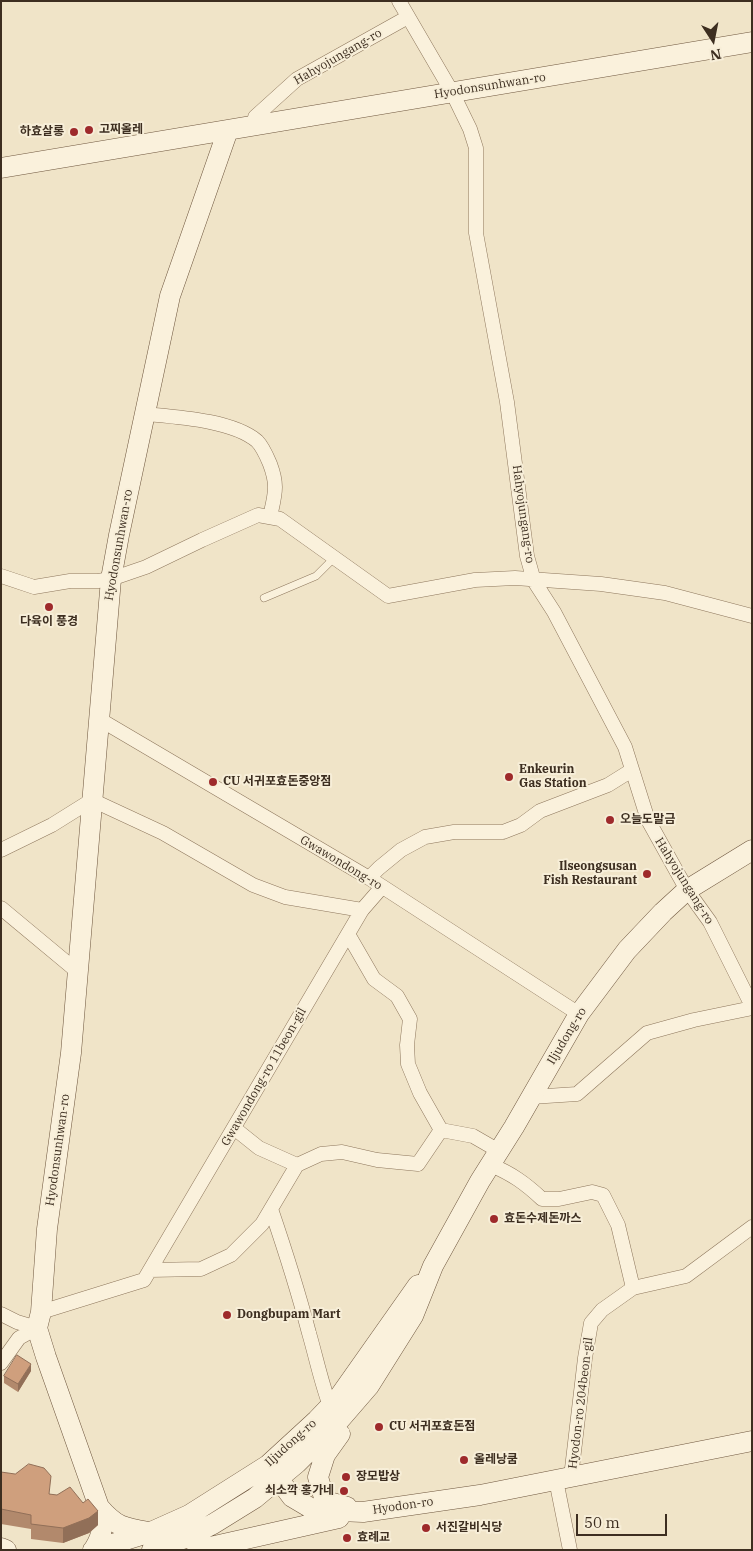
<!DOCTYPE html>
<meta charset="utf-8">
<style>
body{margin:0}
#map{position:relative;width:753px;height:1551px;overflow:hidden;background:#f0e4c8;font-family:"IBM Plex Serif",serif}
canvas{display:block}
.frame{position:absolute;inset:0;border:2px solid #3d2e20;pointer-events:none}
.north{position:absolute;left:688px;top:15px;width:50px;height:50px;-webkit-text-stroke:4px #f7eed8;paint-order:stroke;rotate:169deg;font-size:14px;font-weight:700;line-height:20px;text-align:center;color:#3d2e20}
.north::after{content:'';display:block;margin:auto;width:18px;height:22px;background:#3d2e20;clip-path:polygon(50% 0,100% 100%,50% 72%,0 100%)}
.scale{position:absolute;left:576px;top:1514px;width:91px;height:22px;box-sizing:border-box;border:2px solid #3d2e20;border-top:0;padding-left:6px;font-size:15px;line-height:18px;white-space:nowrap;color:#3d2e20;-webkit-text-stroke:4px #f7eed8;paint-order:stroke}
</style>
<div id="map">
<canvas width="753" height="1551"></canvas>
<div class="frame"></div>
<div class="north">N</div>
<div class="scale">50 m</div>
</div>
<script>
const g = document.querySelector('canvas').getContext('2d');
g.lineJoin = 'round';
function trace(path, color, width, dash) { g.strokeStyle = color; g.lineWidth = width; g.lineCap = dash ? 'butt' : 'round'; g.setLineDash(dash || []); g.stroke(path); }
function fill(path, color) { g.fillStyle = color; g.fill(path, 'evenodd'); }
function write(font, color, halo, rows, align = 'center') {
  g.font = font + ' "IBM Plex Serif","Noto Sans KR",serif'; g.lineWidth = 4; g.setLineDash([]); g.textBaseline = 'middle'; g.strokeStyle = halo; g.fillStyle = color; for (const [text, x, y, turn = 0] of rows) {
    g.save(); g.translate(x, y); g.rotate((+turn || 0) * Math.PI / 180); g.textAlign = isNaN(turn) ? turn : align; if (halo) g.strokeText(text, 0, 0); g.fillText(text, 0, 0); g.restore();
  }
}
const lane = new Path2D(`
 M264,598l52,-22 19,-19`);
const street = new Path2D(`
 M399,1l53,91 18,37 6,19v85l31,169 20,154 7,25 20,31 71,135 23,73 39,70 23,32 42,84
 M255,125v-8l42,-38 111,-62
 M145,414c31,3 87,6 112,27 6,6 10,16 13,23 3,8 5,15 5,23 0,10 -3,20 -5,30
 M1,576l33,11 36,-6h28l13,-2 35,-12 56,-27 56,-25 22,4 108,77 87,-16 40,-2 86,6 64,9 87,23
 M99,719l270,159 210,136
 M1,850l51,-25 40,-25 71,33 90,52 32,12 77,13
 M369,878l10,-10 22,-18 24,-13 29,-5h49l18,-7 19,-14 68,-26 24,-15
 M1,908l77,64
 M348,934l26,45 23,17 13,23 -3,26 1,19 12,29 21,37 32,6 26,15
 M531,1097l46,-3 70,-61 47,-13 58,-12
 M234,1128l25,20 38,17
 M491,1165c21,9 34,18 51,34h17l33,-7 11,3 15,30 15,63
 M271,1209c14,41 27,82 38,124 7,24 12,49 21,73
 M150,1270l51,-1 30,-14 31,-31 35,-59 24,-11 21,-2 35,8 41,4 23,-34
 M41,1312l103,-32 218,-370 20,-23
 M1,1314l16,8 20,6
 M1,1363l18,-25 18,-10
 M571,1477l14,-119 6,-35 11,-13 31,-22 53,-12 66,-49
 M556,1480l14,70`);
const secondary = new Path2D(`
 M1,168l751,-126
 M340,1434l-15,21 -7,22 7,24 22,6
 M268,1465l24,32 22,13 49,2 117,-17 272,-54
 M99,1507c17,20 25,21 50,25
 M1,1548l5,2
 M94,1549c10,-16 9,-24 5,-42l-53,-150 -9,-29 4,-16 6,-83 24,-176 40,-474 8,-44 51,-239 58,-166
 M93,1550l58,-18 38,-17 79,-50 49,-45 22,-23 79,-112
 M152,1550l33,-12 28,-14 42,-26 42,-35 40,-40 32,-37 44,-70 20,-50 47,-85 34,-54 65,-113 48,-64 36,-38 24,-22 65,-40
 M197,1550l142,-32`);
trace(lane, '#8d765c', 8);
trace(street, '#8d765c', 15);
trace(secondary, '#6f573f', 21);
trace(lane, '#faf1dc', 7);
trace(street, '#faf1dc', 14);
trace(secondary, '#faf1dc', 20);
fill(new Path2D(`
 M31,1371l-13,21 -14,-9v-7z
 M1,1472l49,22 48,31 -9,8 -26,10 -32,-4v-10l-30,-5z`), '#b2896c');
fill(new Path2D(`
 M31,1364v7l-13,21v-8z
 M98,1511v14l-9,8 -26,10v-15z`), '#916f58');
const building = new Path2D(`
 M17,1355l14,9 -13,20 -14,-8z
 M29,1464l15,4 7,8 -2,18 8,1 13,-8 13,16 5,-4 10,12 -9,7 -26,10 -32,-4v-9l-30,-6v-37l14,2z`);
fill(building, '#cf9f7d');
trace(building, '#916f58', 1);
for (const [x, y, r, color] of [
 [89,130,5,"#9e2a2b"],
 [74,132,5,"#9e2a2b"],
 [49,607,5,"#9e2a2b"],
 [509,777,5,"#9e2a2b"],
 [213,782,5,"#9e2a2b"],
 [610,820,5,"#9e2a2b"],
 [647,874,5,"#9e2a2b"],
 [494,1219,5,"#9e2a2b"],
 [227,1315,5,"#9e2a2b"],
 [379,1427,5,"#9e2a2b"],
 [464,1460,5,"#9e2a2b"],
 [346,1477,5,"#9e2a2b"],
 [344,1491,5,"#9e2a2b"],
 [426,1528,5,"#9e2a2b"],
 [347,1538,5,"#9e2a2b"]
]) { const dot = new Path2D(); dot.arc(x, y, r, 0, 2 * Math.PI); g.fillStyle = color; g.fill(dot); trace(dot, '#f7eed8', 2); }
write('12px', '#3d2e20', '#f7eed8', [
 ["Hahyojungang-ro",338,57,-30],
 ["Hyodonsunhwan-ro",490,86,-9],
 ["Hahyojungang-ro",523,514,82],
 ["Hyodonsunhwan-ro",119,545,-80],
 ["Gwawondong-ro",341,863,31],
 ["Hahyojungang-ro",684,881,58],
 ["Iljudong-ro",567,1036,-59],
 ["Gwawondong-ro 11beon-gil",264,1077,-60],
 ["Hyodonsunhwan-ro",58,1150,-82],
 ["Hyodon-ro 204beon-gil",581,1403,-83],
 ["Iljudong-ro",291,1443,-42],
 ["Hyodon-ro",403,1506,-8]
]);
write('bold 12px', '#3d2e20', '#f7eed8', [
 ["고찌올레",99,130],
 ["하효살롱",64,132,"right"],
 ["다육이 풍경",49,622,"center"],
 ["Enkeurin",519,770],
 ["Gas Station",519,784],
 ["CU 서귀포효돈중앙점",223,782],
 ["오늘도말금",620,820],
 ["Ilseongsusan",637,867,"right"],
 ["Fish Restaurant",637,881,"right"],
 ["효돈수제돈까스",504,1219],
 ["Dongbupam Mart",237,1315],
 ["CU 서귀포효돈점",389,1427],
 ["올레낭쿰",474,1460],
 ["장모밥상",356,1477],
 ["쇠소깍 홍가네",334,1491,"right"],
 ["서진갈비식당",436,1528],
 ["효례교",357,1538]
], 'left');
</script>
